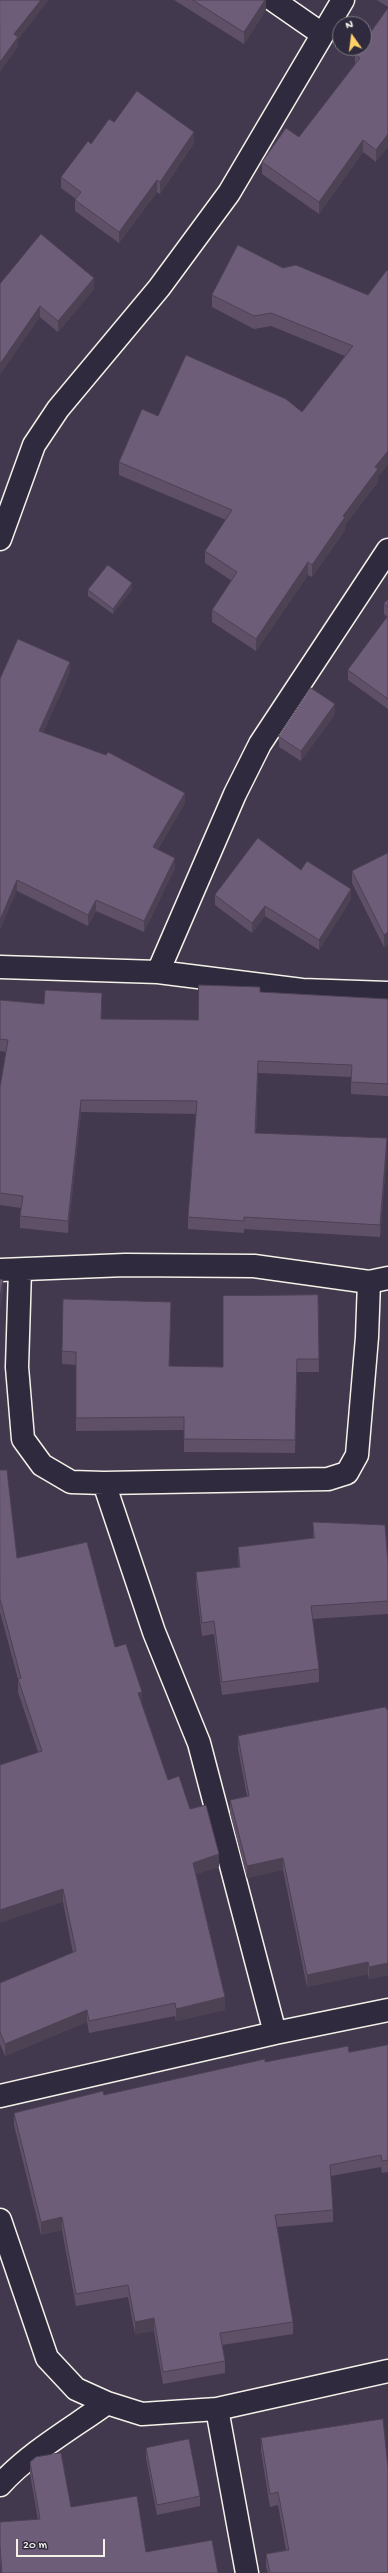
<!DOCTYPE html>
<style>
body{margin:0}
#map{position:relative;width:388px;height:2573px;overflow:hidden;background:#42394f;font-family:"Gochi Hand",sans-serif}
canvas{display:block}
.north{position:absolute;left:332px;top:16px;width:40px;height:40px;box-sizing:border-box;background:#2f2a3d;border:1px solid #7e7a81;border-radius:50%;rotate:346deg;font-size:11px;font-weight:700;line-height:16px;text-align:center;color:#f4f1e8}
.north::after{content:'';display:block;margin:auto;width:14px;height:18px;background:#ffd166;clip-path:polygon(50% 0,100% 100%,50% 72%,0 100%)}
.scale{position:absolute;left:16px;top:2539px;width:89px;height:18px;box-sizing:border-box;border:2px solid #f4f1e8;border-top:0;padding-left:5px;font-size:12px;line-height:14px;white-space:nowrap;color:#f4f1e8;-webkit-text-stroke:3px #2f2a3d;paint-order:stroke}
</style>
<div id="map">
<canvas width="388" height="2573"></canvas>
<div class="north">N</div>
<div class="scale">20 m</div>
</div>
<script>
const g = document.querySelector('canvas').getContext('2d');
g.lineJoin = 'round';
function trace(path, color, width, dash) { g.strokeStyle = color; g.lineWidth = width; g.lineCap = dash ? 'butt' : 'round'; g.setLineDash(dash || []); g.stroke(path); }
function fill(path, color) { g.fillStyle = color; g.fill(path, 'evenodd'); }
const minor = new Path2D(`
 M273,0l49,34
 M0,539l34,-94 24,-36 101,-121 70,-95 114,-193
 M0,967l158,5 77,-178 25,-50 128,-194
 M158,972l144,18 86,3
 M0,1270l125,-5 129,1 115,16
 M20,1270l-3,97 6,72 19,26 29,17 33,1
 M275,2033l-76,-290 -45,-111 -50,-149 224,-4 19,-6 10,-18 10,-118 2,-55 19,-4
 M0,2096l275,-63 113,-23
 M0,2220l47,138 29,31 31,14 35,11 75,-5 171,-38
 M217,2409l30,164
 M0,2485c30,-33 71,-56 107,-82`);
trace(minor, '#f4f1e8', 25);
trace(minor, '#2f2a3d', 22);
fill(new Path2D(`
 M174,0h92v10l-22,34z
 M377,0h11v7z
 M388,8l-12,154 -13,-10 -44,62 -57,-40v-12l37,-25 56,-73v-10z
 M114,122l80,21 -34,51 -3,-2 -38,51 -44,-32v-11l1,-1 -15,-11v-11l30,-33z
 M283,268l85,27 20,-24v193l-10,13v5l-33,43v5l-33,47 -4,-2 -52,76 -44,-29v-12l20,-29 -27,-18v-12l21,-31 -107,-45v-13l39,-46 144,-4 43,-56 -74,-30 -17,3 -42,-22v-12z
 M0,284l94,5 -36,43z
 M132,589l-19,25 -25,-18v-6z
 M388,599v110l-40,-29v-10l39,-53 -3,-3v-10z
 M70,672l-27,61 142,70 -27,46 17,19 -31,64 -48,-21 -8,15 -71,-35 -17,-212z
 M335,714l-34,47 -22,-14v-10z
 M388,853v91l-4,3 -32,-64v-12z
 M301,870l50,29 -32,51 -54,-34 -13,17 -37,-28v-10z
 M260,992l128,7v97l-37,-2v-17l-93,-4 -2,60 131,17 -7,87 -136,-8v4l-56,-4v-12l8,-103 -115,-2 -13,121 -48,-5v-12l1,-8 -21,-3v-118l6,-35 -6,-1v-51l44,4 58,1 -1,14 97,1z
 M318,1295l1,77h-22l-2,81 -111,-1v-22l-108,1v-66l-14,-1v-13l109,-36 -2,51 54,1z
 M0,1470l17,88 98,89 27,57 26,76 22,29 29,58 -23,7 29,136 -49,11 -1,-5 -86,17 -2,-11 -82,34 -5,-12v-61l73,-30 -10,-51 -25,-150 -20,-60v-13l-18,-67z
 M313,1522l75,41v51l-76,5 7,50v13l-97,13 -8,-61 -12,2 -6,-51v-13l43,-5 -1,-7v-13l75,-9z
 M386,1709h2v266l-19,4 -1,-5 -61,13 -24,-117 -36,8 -17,-65v-13l17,-4 -9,-47v-13z
 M388,2045v127l-6,1 -1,-6 -50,9 2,34v12l-56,5 16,95v12l-71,11 3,16v12l-62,11 -9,-53 -19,3 -7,-37 -52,9 -14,-76 -21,5 -27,-110v-12l251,-51 84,-10z
 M261,2438l127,135h-120l-2,-6v-13l20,-4 -8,-45 -8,2 -9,-56z
 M146,2448l54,48v10l-43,9 -11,-57z
 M30,2462l41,45 75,45 72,21h-217l-1,-16v-35l38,-2 -8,-46z`), '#5f5067');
fill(new Path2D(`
 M41,0h8l-31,40v7l-18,25v-10l14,-28z
 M265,0h1v10l-22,34v-12z
 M194,132v11l-34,51v-12z
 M388,134v13l-12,15v-12z
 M363,140v12l-44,62v-12z
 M157,180v12l-38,51v-11z
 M94,278v11l-36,43v-11z
 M40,306v11l-40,58v-11z
 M388,451v13l-10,13v5l-33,43v5l-33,47v-12l31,-49 32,-49z
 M308,562v13l-52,76v-12z
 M132,583v6l-19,25v-5z
 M70,662v10l-31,70v-11z
 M335,704v10l-34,47v-10z
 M185,793v10l-32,54v-10z
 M175,858v10l-31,64v-11z
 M17,880v11l-17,39v-10z
 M351,889v10l-32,51v-10z
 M96,900v11l-8,15v-11z
 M265,906v10l-13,17v-10z
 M388,932v12l-4,3v-12z
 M258,1061v12l-3,72v-12z
 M81,1100v12l-13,121v-12z
 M387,1138v12l-7,87v-12z
 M3,1280v12l-3,19v-13z
 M171,1302v13l-2,64v-13z
 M142,1692v12l-4,-11z
 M219,1854v13l-26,8v-12z
 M283,1858v12l-36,8v-12z
 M63,1889v13l-63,21v-13z
 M368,1962v12l-61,13v-12z
 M388,1963v12l-19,4v-12z
 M225,1997v13l-49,11v-12z
 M87,2010v12l-82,34v-12z
 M62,2217v13l-21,5v-13z
 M154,2318v13l-19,3v-12z`), '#4d4154');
const building = new Path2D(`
 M0,0h41l-27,34 4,3 -18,25z
 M193,0h72l-21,32z
 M388,8v126l-12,16 -13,-10 -44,62 -57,-40 24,-34 13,9 61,-79 -5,-4 4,-6h5v-6z
 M137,91l57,41 -34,50 -3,-2 -38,52 -44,-32 6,-8 -20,-15 27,-36 3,3 18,-25 5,3z
 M41,234l53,44 -36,43 -18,-15 -40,58v-80z
 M238,245l45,23 13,-3 72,30 19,-25 1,1v180l-13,16 3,2 -35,47 2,1 -33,48 -4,-3 -52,77 -44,-29 25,-38 -32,-21 27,-41 -113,-48 23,-53 16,7 28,-61 100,44 16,13 51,-66 -82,-33 -17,3 -42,-21z
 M108,565l24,18 -19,26 -25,-19z
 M388,599v8l-4,-3z
 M388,616v83l-40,-29z
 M18,639l52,23 -31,69 67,24 2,-3 77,41 -32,54 22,11 -31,63 -48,-21 -8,15 -71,-35 -17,40v-241z
 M311,688l24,16 -34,47 -22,-14z
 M258,838l43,32 6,-9 44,28 -32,51 -54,-34 -13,17 -37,-28z
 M388,853v79l-4,3 -32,-64z
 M199,985l61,2v5l128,7v85l-37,-2 1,-17 -94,-4 -3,72 132,5 -7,87 -136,-8v4l-56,-4 9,-116 -116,-1 -13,121 -48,-5 3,-20 -23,-3v-106l8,-47 -8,-1v-39l44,4 1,-14 57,3 -1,26 97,1z
 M0,1279l3,1 -3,18z
 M318,1295l1,64h-22l-2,81 -111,-1v-22l-108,1v-66l-14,-1 1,-52 108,3 -2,64 54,1v-71z
 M0,1470h7l10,88 70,-16 28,105 11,-3 16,48 -4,1 30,87 11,-4 11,33 16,-4 13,49 -26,9 32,134 -49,12 -1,-6 -86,18 -2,-11 -82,34 -5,-12v-49l76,-32 -13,-62 -63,21v-145l42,-14 -24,-72 3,-1 -21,-79z
 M313,1522l72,3 3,38v38l-77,5 8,63 -97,13 -8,-61 -12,2 -6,-51 44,-5 -2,-20 76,-9z
 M386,1707v2h2v254l-19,4 -1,-5 -61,13 -24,-117 -36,8 -17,-66 19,-4 -11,-60z
 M388,2045v115l-6,1 -1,-6 -51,10 3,45 -58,5 18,107 -73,11 5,28 -62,11 -9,-54 -19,4 -7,-37 -52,9 -14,-77 -21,5 -27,-109 89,-22 1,4 161,-36v3l83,-16 1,6z
 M383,2419l5,49v105h-118l-4,-19 23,-4 -11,-58 -8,2 -9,-56z
 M189,2439l11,57 -43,9 -11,-57z
 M61,2453l10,54 66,-11 9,56 66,-12 6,33h-216l-2,-27v-24l40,-3 -10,-57 6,-5z`);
fill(building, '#6e5d78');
trace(building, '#4d4154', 1);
</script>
